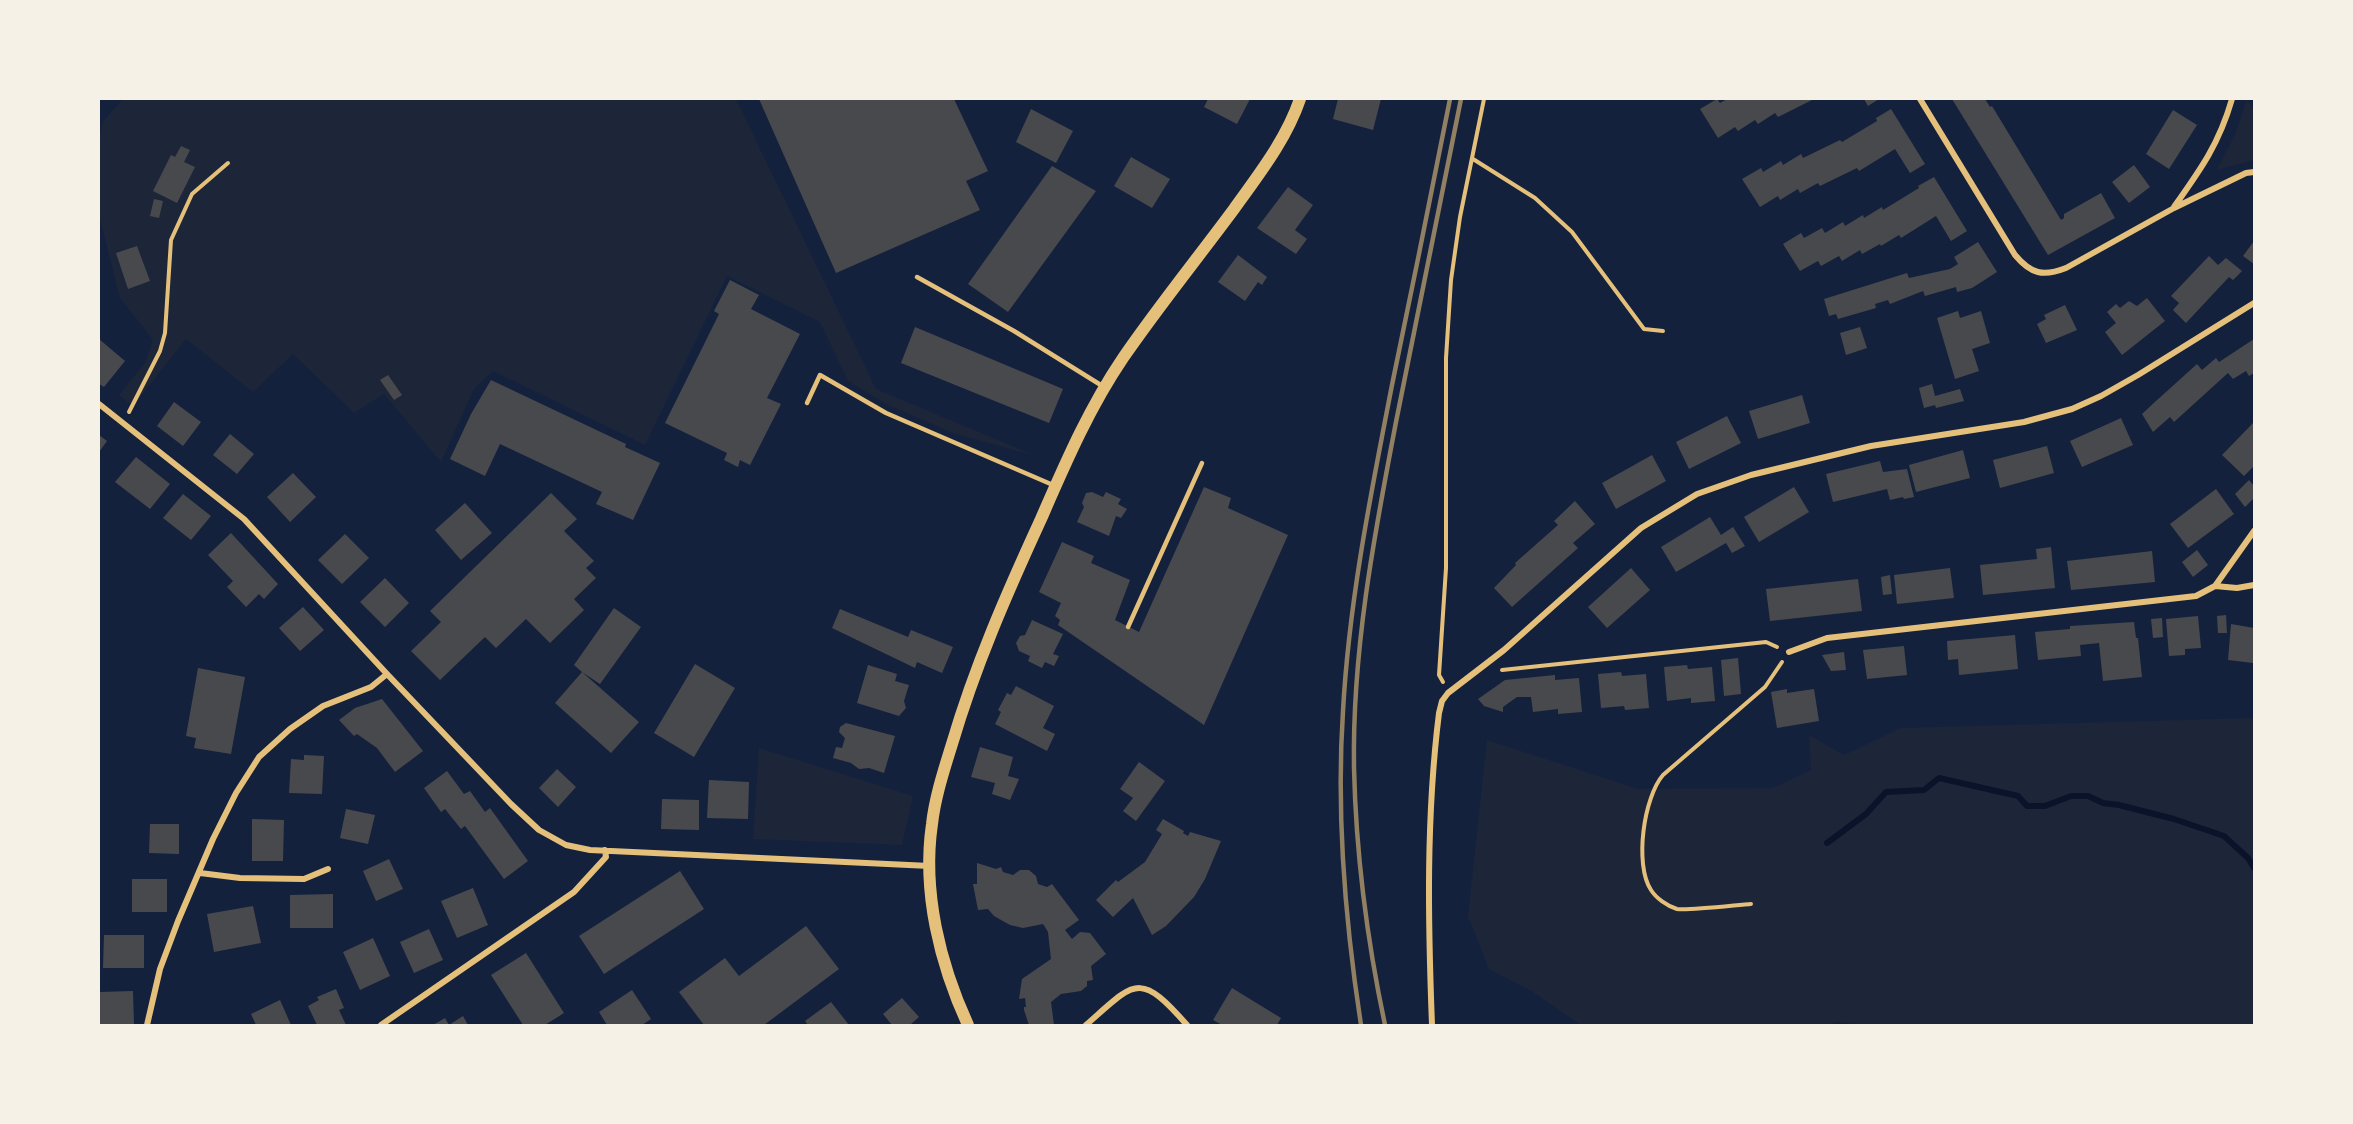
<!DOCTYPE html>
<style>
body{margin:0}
#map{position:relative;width:2353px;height:1124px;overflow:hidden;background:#14213d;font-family:"Golos Text",sans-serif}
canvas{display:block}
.frame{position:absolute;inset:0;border:100px solid #f6f1e7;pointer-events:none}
</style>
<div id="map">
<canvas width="2353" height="1124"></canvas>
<div class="frame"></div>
</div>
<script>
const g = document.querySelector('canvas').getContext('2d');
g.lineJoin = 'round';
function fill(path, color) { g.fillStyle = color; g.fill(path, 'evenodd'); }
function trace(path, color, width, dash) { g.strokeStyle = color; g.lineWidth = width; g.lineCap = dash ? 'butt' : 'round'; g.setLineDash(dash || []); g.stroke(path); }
fill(new Path2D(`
 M123,99h613l140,290 160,67 -83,-23 -67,-29 -38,-23 -28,-59 -93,-46 -82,169 -152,-74 -19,18 -33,73 -57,-68 -30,19 -61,-59 -40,38 -67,-53 -53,67 -14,-11 26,-32 8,-23 -33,-42 -21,-82v-77l4,-18z
 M2247,99l7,12v49l-37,10 18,-35z
 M2254,718v307h-392l-25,-3 -9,3h-247l-48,-33 -44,-23 -21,-53 19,-176 151,49 135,-1 38,-18 -2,-35 35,20 57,-27z
 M759,748l154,48 -11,49 -149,-6z`), '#1d2539');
trace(new Path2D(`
 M1827,843l39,-29 20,-22 38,-2 15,-12 79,18 9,10h18l26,-10h17l15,7 16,2 55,14 50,17 24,22 6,10`), '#0b132b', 6);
fill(new Path2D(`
 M759,99h195l34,72 -22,10 14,29 -144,63z
 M1208,99h42l-13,25 -33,-17z
 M1338,99h43l-8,31 -40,-11z
 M1717,99l3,4 7,-4h87l-36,18 -3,-4 -17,11 -3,-4 -17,11 -3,-4 -17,11 -18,-29z
 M1864,99h15l-11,7z
 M1952,99h33l5,8 2,-1 69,114 3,-2v-4l37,-21 14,25 -67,37z
 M1031,109l42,22 -17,32 -40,-21z
 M1891,109l34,55 -15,9 -15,-24 -36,22 -2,-3 -37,18 -2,-3 -18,10 -2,-4 -18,11 -2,-4 -18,11 -18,-28 19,-11 2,4 18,-11 2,4 18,-11 2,4 37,-18 2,2 35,-21 -1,-3z
 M2173,110l24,15 -28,44 -23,-15z
 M181,146l9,4 -6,12 11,5 -18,36 -24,-12 18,-36 4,2z
 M1131,157l39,22 -18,29 -38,-22z
 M2134,165l16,22 -21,16 -17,-21z
 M1052,166l44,25 -88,121 -40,-28z
 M1934,177l33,54 -16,10 -15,-25 -35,22 -2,-3 -18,11 -1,-2 -18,10 -2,-4 -18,11 -3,-5 -18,10 -3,-5 -18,10 -17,-27 18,-11 3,5 18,-10 3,5 18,-11 2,4 18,-11 1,3 18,-11 1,3 36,-22 -1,-2z
 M1288,187l25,18 -18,25 12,9 -11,15 -39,-26z
 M154,199l9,2 -4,17 -9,-2z
 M2254,241v23l-11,-8z
 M1978,242l19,30 -25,16 -15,4 -1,-5 -31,9 -2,-5 -33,13 -2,-4 -13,4 1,4 -38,11 -2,-5 -7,2 -5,-17 83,-26 2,5 41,-9 8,-5 -4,-7z
 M137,246l13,35 -22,8 -12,-36z
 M1238,255l29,22 -5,8 -4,-3 -13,19 -27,-19z
 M2209,256l9,9 8,-7 16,13 -9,9 -4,-3 -43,46 -13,-13 6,-7 -8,-7z
 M730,280l29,15 -8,14 49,25 -33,64 14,6 -31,61 -10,-5 -2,7 -14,-7 3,-7 -62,-30 54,-109 -5,-3z
 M2147,298l18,23 -43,34 -17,-23 11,-9 -9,-11 9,-8 4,4 9,-7 8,5z
 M2065,305l12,25 -31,13 -9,-19 9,-5 -2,-4z
 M1958,311l2,7 21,-7 9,32 -18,6 7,22 -24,8 -18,-61z
 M915,327l148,62 -14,34 -148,-60z
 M1860,327l7,21 -21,7 -6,-22z
 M99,339l26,22 -21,26 -5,-3z
 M2254,339v34l-5,3 -3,-5 -13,8 -5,-6 -54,49 -4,-5 -17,15 -11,-18 14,-13 41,-37 5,6 14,-12 3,4z
 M388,375l14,20 -8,5 -14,-20z
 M491,380l135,64 -1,3 35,16 -27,57 -37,-16 6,-12 -102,-48 -15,32 -35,-17 21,-45z
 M1932,384l3,12 25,-7 4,12 -28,7 -1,-3 -11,3 -5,-20z
 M1802,395l8,28 -52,16 -9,-28z
 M174,402l27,20 -18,24 -26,-20z
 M1727,416l14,27 -52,26 -13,-27z
 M2121,418l12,27 -51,22 -12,-26z
 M2254,422v44l-10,10 -22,-21z
 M230,434l24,20 -17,20 -24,-19z
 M99,435l8,6 -8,11z
 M2047,446l7,27 -54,15 -7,-28z
 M1963,450l7,28 -54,14 -7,-27z
 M1652,455l14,26 -50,28 -14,-26z
 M136,457l34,27 -20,25 -35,-27z
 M1880,461l3,11 24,-3 7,28 -10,2 -1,-2 -13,3 -3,-11 -54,13 -7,-28z
 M293,473l23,24 -26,25 -23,-25z
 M2249,480l5,6v12l-9,9 -10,-13z
 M1204,487l27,11 -3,10 60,27 -84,190 -146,-100 2,-5 -5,-4 6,-13 -22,-11 23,-50 32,14 -3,7 39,17 -15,40 24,12z
 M1794,487l15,25 -50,30 -15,-25z
 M2216,489l18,25 -46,34 -18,-24z
 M1092,492l11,5 3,-5 15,7 -3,5 9,5 -6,9 -5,-2 -7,20 -32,-14 7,-15 -2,-4 4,-10z
 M551,493l26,26 -13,12 30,30 -8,7 10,10 -22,21 10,11 -34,33 -24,-24 -30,29 -11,-11 -45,43 -29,-29 30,-29 -11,-11z
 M183,494l28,22 -20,24 -28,-22z
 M1575,501l20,23 -22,19 5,5 -66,59 -18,-19 22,-23 -1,-2 43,-38 -4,-4z
 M465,503l27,30 -31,27 -26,-30z
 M1710,517l11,18 12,-8 12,19 -13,7 -6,-10 -50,29 -15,-25z
 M231,533l47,51 -14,15 -5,-5 -13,13 -19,-20 6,-6 -25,-26z
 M345,534l24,24 -27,26 -24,-24z
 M2051,547l4,41 -72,7 -3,-30 57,-6 -1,-10z
 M2197,550l11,15 -15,12 -11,-15z
 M2152,551l3,31 -84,8 -4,-29z
 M1631,568l19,22 -43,38 -19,-21z
 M1950,568l4,30 -57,6 -3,-29z
 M1890,575l2,19 -9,1 -2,-18z
 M385,578l24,25 -24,24 -25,-25z
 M1858,579l4,32 -92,10 -4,-32z
 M303,607l21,23 -24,21 -21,-23z
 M614,608l27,19 -41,57 -18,-12 57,50 -28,31 -56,-50 27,-31 -8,-7z
 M840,609l68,28 3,-7 42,17 -11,26 -25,-11 -2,6 -83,-40z
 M2226,615l1,18h-9l-1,-17z
 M2198,616l3,32 -16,1v6l-16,1 -3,-37z
 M2162,618l1,19 -10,1 -2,-19z
 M1032,620l31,14 -10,20 6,2 -5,10 -9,-4 -3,6 -14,-7 2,-5 -11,-5 -3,-8 4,-7 5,-1z
 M2134,622l2,16h2l4,39 -39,4 -4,-38 -19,2 1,11 -43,4 -3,-28 35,-3v-3z
 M2231,624l23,4 -1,35 -25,-3z
 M2015,635l3,34 -59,6 -1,-16 -10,1 -1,-19z
 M1904,646l3,29 -40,4 -4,-29z
 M1844,652l2,18 -15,1 -9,-16z
 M1738,658l3,36 -17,2 -3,-36z
 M695,664l40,24 -41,69 -40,-24z
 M868,665l29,9 -2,7 14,4 -5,16 2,7 -7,8 -42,-13z
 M1687,665l1,4 24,-2 3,34 -24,2v-5l-24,3 -3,-34z
 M198,668l47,9 -14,77 -37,-6 2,-10 -10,-2z
 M1621,672l1,4 24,-2 3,34 -24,2 -1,-4 -23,2 -3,-34z
 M1555,675v5l24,-2 3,34 -24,2v-5l-25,3 -2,-15h-14l-14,10v5l-19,-6 -6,-7 27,-19z
 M1016,686l38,20 -11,22 12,6 -8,17 -52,-27 6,-12 -3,-2 9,-17 4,2z
 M1787,689v4l27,-4 5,32 -42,7 -6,-36z
 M382,699l41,52 -28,21 -18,-24 -20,-14 -3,2 -15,-16 16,-12z
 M846,723l49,13 -11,37 -15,-5 -10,1 -8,-6 -18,-5 3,-11 6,1 3,-10 -6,-6 1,-5z
 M980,747l33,10 -5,19 11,3 -9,21 -18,-6 3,-11 -24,-6z
 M304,755l20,1 -2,38 -33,-1 2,-34 13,1z
 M1139,762l26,19 -29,40 -13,-10 10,-13 -13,-9z
 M557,769l19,18 -18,20 -19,-19z
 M447,771l17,23 6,-3 15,21 5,-4 38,53 -24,18 -39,-53 -4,3 -16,-20 -4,3 -17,-24z
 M709,780l40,2 -1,37 -41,-1z
 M662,799l37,1v30l-38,-1z
 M346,809l29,6 -7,29 -28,-6z
 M252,819l32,1 -1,41h-31z
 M1163,819l21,12 -1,2 5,3 2,-4 31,9 -16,38 -11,18 -28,29 -14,9 -19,-37 -20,19 -17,-17 20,-20 2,2 27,-20 17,-28 -6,-4z
 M150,824h29v30l-30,-1z
 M389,859l14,30 -27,12 -13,-30z
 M977,863l19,6 5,-2 2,5 10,3 7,-5h9l7,6 2,8 9,3 5,-3 27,36 -14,10 7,9 8,-7 10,1 16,21 -15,12 2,14 -6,1v5l-6,5 -20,3 -10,8 3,23h-25l-5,-15v-3h2l-1,-9 -6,1 3,-20 29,-20 -3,-27 -5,-8 -20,4 -13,-3 -16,-9 -6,-7 -10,1 -5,-26h4z
 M680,871l24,38 -100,65 -25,-38z
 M132,879h35v33h-35z
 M473,888l15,37 -31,13 -16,-37z
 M333,894v34h-43v-33z
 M253,906l8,37 -47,9 -7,-38z
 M806,926l33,43 -75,56h-60l-25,-33 46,-34 14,18z
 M429,929l14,31 -29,13 -14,-31z
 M104,935h40v33h-41z
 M373,938l17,38 -30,14 -17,-38z
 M526,953l38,60 -19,12h-22l-32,-50z
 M1232,988l49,30 -4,7h-55l-9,-5z
 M336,989l8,19 -5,2 7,15h-29l-9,-19 11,-6 -2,-3z
 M632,990l19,29 -9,6h-35l-8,-13z
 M133,991l1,34h-35v-33z
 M902,998l17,19 -9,8h-18l-9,-11z
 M280,1000l11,25h-35l-5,-11z
 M831,1002l18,23h-41l-3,-4z
 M463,1016l5,9h-35l12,-7 4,7z`), '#48494c');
trace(new Path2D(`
 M1473,159l62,39 37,34 72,97 19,2
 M129,412l31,-61 5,-18 6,-93 21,-46 36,-31
 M1502,670l264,-28 11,5
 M1443,682l-4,-7 7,-107v-210l5,-78 9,-63 24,-118
 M1751,904c-14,1 -65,7 -74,5 -10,-3 -21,-11 -26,-19 -17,-26 -7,-93 12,-115l102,-88 17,-25`), '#e5c07b', 4);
trace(new Path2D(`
 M917,277l97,54 90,56
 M807,403l13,-28 66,38 167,72
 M1128,627l74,-164`), '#e5c07b', 4.5);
trace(new Path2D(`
 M1920,99l95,156c16,19 28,22 51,13l108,-60 72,-35 8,-1
 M2174,207c27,-38 45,-63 58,-108
 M99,404l145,115 143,155 124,130 28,26 27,15 24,5 340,16
 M2215,586l22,2 17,-3
 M1789,652l38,-14 369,-42 19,-10 39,-55
 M200,873l40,5 64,1 24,-10
 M147,1025l13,-56 18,-48 35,-82 23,-46 23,-36 31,-28 33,-23 48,-19 16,-13
 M381,1025l193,-133 32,-35 -1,-7
 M1086,1025c49,-43 53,-55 101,0
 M1432,1025c-4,-104 -6,-208 7,-312l3,-12 6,-8 56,-43 137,-122 56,-34 54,-19 120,-29 153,-24 48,-13 29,-13 37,-21 116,-72`), '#e5c07b', 6);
trace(new Path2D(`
 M968,1025c-28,-61 -46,-133 -36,-201 3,-27 12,-54 20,-80 23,-78 55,-151 89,-225 24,-55 48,-111 82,-161 35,-51 74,-99 111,-149 25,-35 52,-69 66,-110`), '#e5c07b', 12);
trace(new Path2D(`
 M1361,1025c-16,-104 -25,-209 -18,-314 6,-110 28,-218 49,-326 20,-95 39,-191 58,-286
 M1385,1025c-18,-85 -29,-170 -31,-257 -2,-116 20,-232 42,-346 21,-107 43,-215 65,-323`), '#918062', 4.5);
</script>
